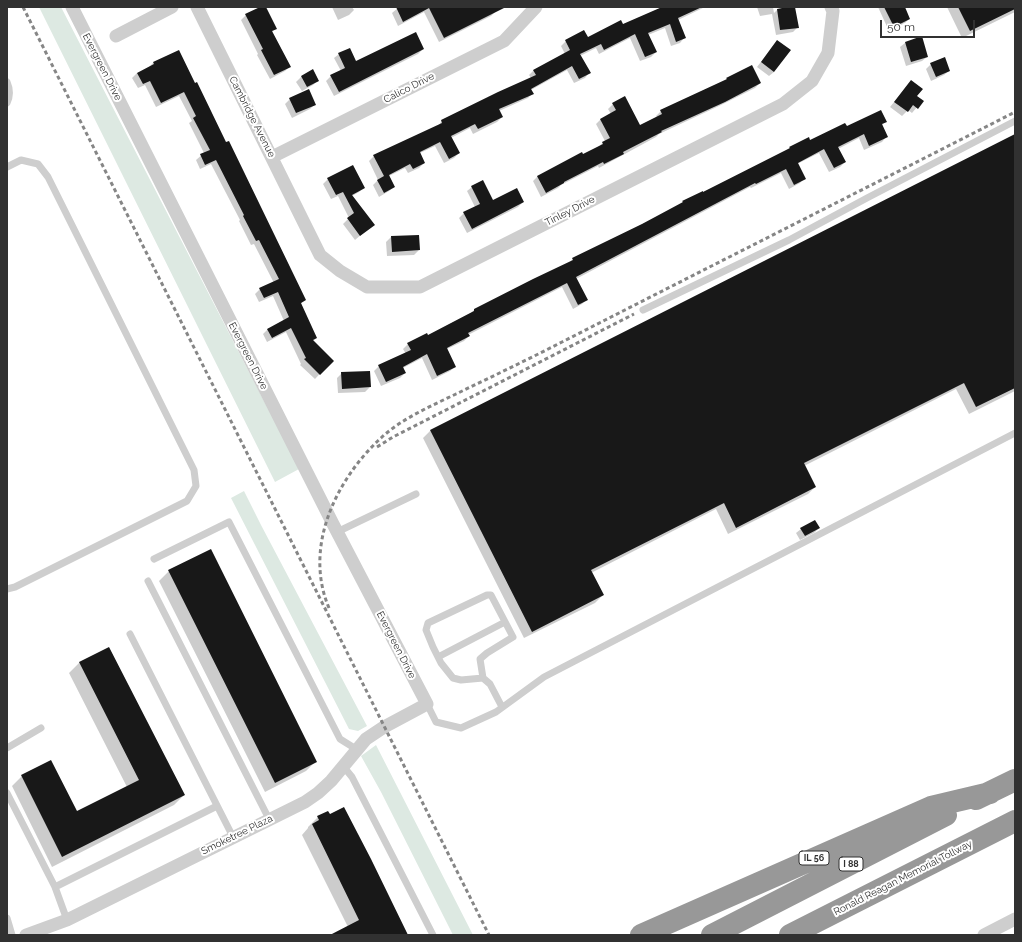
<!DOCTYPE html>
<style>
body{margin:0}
#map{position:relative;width:1022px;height:942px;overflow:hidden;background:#fff;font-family:Raleway,sans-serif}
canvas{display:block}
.frame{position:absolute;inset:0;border:8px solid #313131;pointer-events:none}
.scale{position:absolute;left:880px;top:20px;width:95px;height:18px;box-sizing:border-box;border:2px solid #313131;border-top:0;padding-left:5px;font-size:12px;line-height:14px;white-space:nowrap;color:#313131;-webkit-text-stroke:3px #fff;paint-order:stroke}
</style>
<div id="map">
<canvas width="1022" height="942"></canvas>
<div class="frame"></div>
<div class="scale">50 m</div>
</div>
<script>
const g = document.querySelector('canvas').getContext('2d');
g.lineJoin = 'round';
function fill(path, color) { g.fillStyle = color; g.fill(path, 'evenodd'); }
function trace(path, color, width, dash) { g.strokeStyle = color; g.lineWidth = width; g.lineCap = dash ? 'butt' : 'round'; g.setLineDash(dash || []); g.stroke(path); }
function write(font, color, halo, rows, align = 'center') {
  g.font = font + ' Raleway,sans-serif'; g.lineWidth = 4; g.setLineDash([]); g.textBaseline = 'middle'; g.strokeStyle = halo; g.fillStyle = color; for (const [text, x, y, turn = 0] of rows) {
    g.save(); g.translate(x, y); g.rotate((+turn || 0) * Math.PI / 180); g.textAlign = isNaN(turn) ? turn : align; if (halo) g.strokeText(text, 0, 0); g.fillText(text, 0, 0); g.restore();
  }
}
fill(new Path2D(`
 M39,7h22l238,462 -24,13z
 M244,491l17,34 106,201 -9,5 -9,-2 -118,-231z
 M376,745l97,190h-20l-72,-143 -20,-36z`), '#dde9e2');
fill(new Path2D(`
 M262,7h3l11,21 -4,4 18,34 -5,5 -15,8 -13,-24 1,-1 -17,-34 5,-5z
 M332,7h20l2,3 -5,5 -11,5z
 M399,7h95l2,4 -5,5 -52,26 -15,-30 -26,14 -6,-13z
 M663,7h42l-27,13 6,18 -4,5 -9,3 -6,-18 -17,7 8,17 -5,5 -11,4 -10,-23 -31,16 -3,-6 -16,8 9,17 -4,5 -11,5 -7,-13 -36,20 1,4 -4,4 -29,13 3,6 -5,5 -24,12 -3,-6 -19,10 8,15 -5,5 -10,5 -9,-17 -15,7 4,10 -5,5 -11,5 -3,-5 -16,8 5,11 -5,4 -10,6 -6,-12 5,-5 -9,-19 5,-5 63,-29 5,-6 89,-43 -2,-3 5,-5 31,-16 -4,-8 5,-5 22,-2 34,-14z
 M757,7h16l1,6 3,-3 17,-3 4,20 -5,5 -17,3 -4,-21 -12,2z
 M878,7h26l5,12 -4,4 -16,8z
 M947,7h68v5l-53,26z
 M905,43l22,14 -5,4 -16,5 -6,-19z
 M773,46l1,26 -5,4 -12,-9z
 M423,49l-5,5 -84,42 -8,-15 5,-5 10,-5 -7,-13 5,-4 17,9z
 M178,51l127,249 -5,4 16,34 -4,4 20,19 -17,18 -15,-14 1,-1 -15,-32 -19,10 -4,-8 5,-5 16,-8 -11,-25 -14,6 -4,-8 5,-5 14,-6 -20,-39 -3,1 -12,-24 1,-1 -29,-56 -11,5 -4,-9 8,-7 -15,-30 3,-2 -13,-25 -23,11 -11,-22 -7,3 -6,-10 5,-5 12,-6 4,-4z
 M931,64l18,7 -5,4 -13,6 -5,-12z
 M313,71l5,9 -5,5 -11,6 -6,-9 5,-5z
 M727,79l33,4 -5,5 -36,18 -60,28 -3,3 -57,31 -1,-2 -37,19 -3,3 -17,9 -8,-16 5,-5 45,-20 15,-9 7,-6 -9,-17 5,-5 10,-5 -3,-5 5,-5 26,22 18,-9 -1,-1 5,-5 63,-29z
 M911,81l5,15 6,5 -10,12 -4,-3 -6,6 -12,-9z
 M290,99l25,5 -5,5 -18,9 -7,-14z
 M886,121l-5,5 5,11 -4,5 -18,8 -5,-12 -21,11 7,13 -5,5 -11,5 -10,-19 -22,11 7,14 -4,5 -11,6 -8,-16 -30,15 -1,-1 -174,92 10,21 -4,4 -9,5 -11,-22 -94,48 1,1 -5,5 -17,8 8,18 -5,4 -18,9 -10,-22 -19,10 2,5 -5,5 -19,8 -7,-15 5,-5 27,-12 -3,-5 5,-5 19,-8 44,-23 3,-3 95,-47 4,-4 107,-54 3,-3 103,-51 4,-3 20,-6 36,-15z
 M1015,135v256l-46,23 -13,-25 -152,77 11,21 -7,7 -80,40 -12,-25 -125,64 12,22 -8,8 -71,35 -101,-200 7,-7z
 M328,179l36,9 -5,4 -7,4 16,33 -13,11 -12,-16 6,-6 -11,-22 -7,3 -8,-15z
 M472,187l21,15h30l-5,5 -51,26 -8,-15 5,-5 11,-6 -8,-16z
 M391,237l28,13 -5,5 -27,1 -1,-14z
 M369,372l1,15 -5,5 -27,1 -1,-15 5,-5z
 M819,528l-5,5 -14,7 -4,-7 5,-4z
 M169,571l147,190 -10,10 -41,21 -106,-211z
 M109,648l75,147 -10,10 -122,62 -40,-81 10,-10 54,37 51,-26 -58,-114 10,-10z
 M318,817l89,118h-75l16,-8 -46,-92 6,-7v-1z`), '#0003');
fill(new Path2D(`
 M260,7h6l11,22 -5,2 19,36 -17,8 -13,-25 2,-1 -18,-35z
 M396,7h110l-62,31 -15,-30 -26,14z
 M662,7h40l-24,11 8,20 -10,4 -6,-18 -22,9 9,19 -12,5 -10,-23 -31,16 -3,-6 -21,10 11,19 -12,6 -7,-13 -41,23 3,5 -35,15 4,8 -25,12 -3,-5 -24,12 9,17 -11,6 -9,-17 -20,10 5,11 -12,6 -3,-5 -21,11 6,12 -11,6 -7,-13 7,-4 -11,-21 69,-32 -1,-3 57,-28 38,-17 -3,-5 37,-20 -5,-10 19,-10 4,7 33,-17 2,4z
 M787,7h8l4,21 -19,2 -3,-21z
 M884,7h21l5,12 -16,8z
 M958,7h57v2l-45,22z
 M416,32l8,17 -85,43 -9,-17 15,-7 -7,-15 12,-5 6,13z
 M922,36l6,21 -17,5 -6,-20z
 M777,40l14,10 -17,22 -13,-10z
 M179,50l16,33 2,-1 29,60 3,-1 77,159 -5,3 16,35 -4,2 21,21 -14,14 -16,-16 2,-1 -15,-30 -19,10 -5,-9 22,-12 -11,-25 -14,6 -5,-10 20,-9 -20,-39 -3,1 -13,-25 1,-1 -28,-55 -11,5 -5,-11 10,-4 -17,-32 3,-2 -12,-24 -23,11 -11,-22 -7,3 -6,-11 17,-9 -1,-2z
 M945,57l5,14 -14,6 -6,-14z
 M752,65l9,18 -36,19 -64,29 1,1 -39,20 1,2 -20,10 -1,-2 -39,20v1l-18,10 -9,-17 45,-24 1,2 20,-10 -1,-2 8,-4 -10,-19 16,-9 -4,-7 13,-7 15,29 22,-11 -2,-4 67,-31 -1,-1z
 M313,69l6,12 -12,6 -6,-11z
 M911,80l12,9 -6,7 7,5 -6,8 -5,-4 -5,7 -14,-10z
 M309,89l7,16 -20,8 -7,-15z
 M881,110l6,12 -5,2 6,13 -19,9 -5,-12 -26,13 8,15 -12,6 -10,-19 -26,14 8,16 -12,6 -8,-16 -30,15 -1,-1 -179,94 12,23 -10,5 -11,-22 -99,50 2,3 -23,12 9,19 -19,9 -10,-22 -24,13 3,6 -20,9 -8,-17 33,-15 -4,-7 20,-10 1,2 46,-24v-2l59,-30 40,-19 -1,-2 70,-34 41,-22 -1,-1 21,-10v1l87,-44 -1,-1 20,-10 1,3 35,-17 2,3z
 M1015,134v254l-39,19 -12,-24 -160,80 12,24 -80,41 -12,-25 -133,67 13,25 -72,37 -102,-202z
 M353,165l12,23 -13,7 23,30 -15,11 -13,-18 7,-5 -11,-21 -7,3 -9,-17z
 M483,180l10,20 24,-12 7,14 -52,27 -9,-17 17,-8 -9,-18z
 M419,235l1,15 -28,2 -1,-16z
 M370,371l1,16 -29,2 -1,-17z
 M815,520l5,8 -15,8 -5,-8z
 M211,549l106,213 -42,21 -107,-213z
 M109,647l76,148 -123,62 -41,-82 30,-15 26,51 62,-31 -60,-118z
 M344,807l27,52 37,76h-78l29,-15 -47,-96 7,-4 -2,-4 11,-5 2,3z`), '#181818');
trace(new Path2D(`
 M7,82c3,7 3,15 0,21
 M7,167l14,-7 17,4 10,13 146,293 2,16 -9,15 -172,86 -8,2
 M643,310l146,-70 78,-42 148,-77
 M337,532l79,-38
 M154,559l75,-37 111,217 16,10
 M148,581l121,238
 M130,634l103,203
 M438,657l67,-35
 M483,678l-22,2 -8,-2 -12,-15 -8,-16 -7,-17 2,-7 59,-28h4l22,42 -26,16 -7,6 3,19 7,6 12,23
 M427,704l9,18 25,6 35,-16 48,-35 471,-244
 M7,748l34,-20
 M343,766l9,11 81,158
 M7,793l48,94 12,33
 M55,887l162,-81
 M7,918l5,17`), '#cecece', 7);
trace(new Path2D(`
 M197,7l123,248 20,16 27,16h53l363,-183 29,-23 16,-28 5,-42 -2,-4
 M116,36l56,-29
 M272,157l232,-116 32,-34
 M26,935l41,-15 238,-118 13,-9 13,-12 35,-42 18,-12 43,-23 -94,-180 -261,-517
 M984,935l31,-16`), '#cecece', 13);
trace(new Path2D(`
 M976,799l39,-19
 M641,935l290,-128 59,-14
 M712,935l234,-120
 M790,935l225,-114`), '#989898', 22);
trace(new Path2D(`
 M23,7l466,928
 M377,447l16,-10 241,-123
 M329,608c-26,-61 7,-129 53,-171 21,-19 49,-31 74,-43 35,-17 71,-34 106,-52 151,-77 302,-153 453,-230`), '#868686', 3, [4, 3]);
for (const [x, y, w] of [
 [814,858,30],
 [851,864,24]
]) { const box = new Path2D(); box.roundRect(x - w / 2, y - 7, w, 14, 3); g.fillStyle = '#fff'; g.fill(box); trace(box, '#313131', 1); }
write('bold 9px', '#313131', null, [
 ["IL 56",814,858],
 ["I 88",851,864]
]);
write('10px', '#313131', '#fff', [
 ["Evergreen Drive",102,67,63],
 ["Calico Drive",409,88,-27],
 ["Cambridge Avenue",252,117,63],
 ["Tinley Drive",570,211,-27],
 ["Evergreen Drive",248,356,63],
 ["Evergreen Drive",396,645,63],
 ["Smoketree Plaza",237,835,-26],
 ["Ronald Reagan Memorial Tollway",903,878,-27]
]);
</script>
